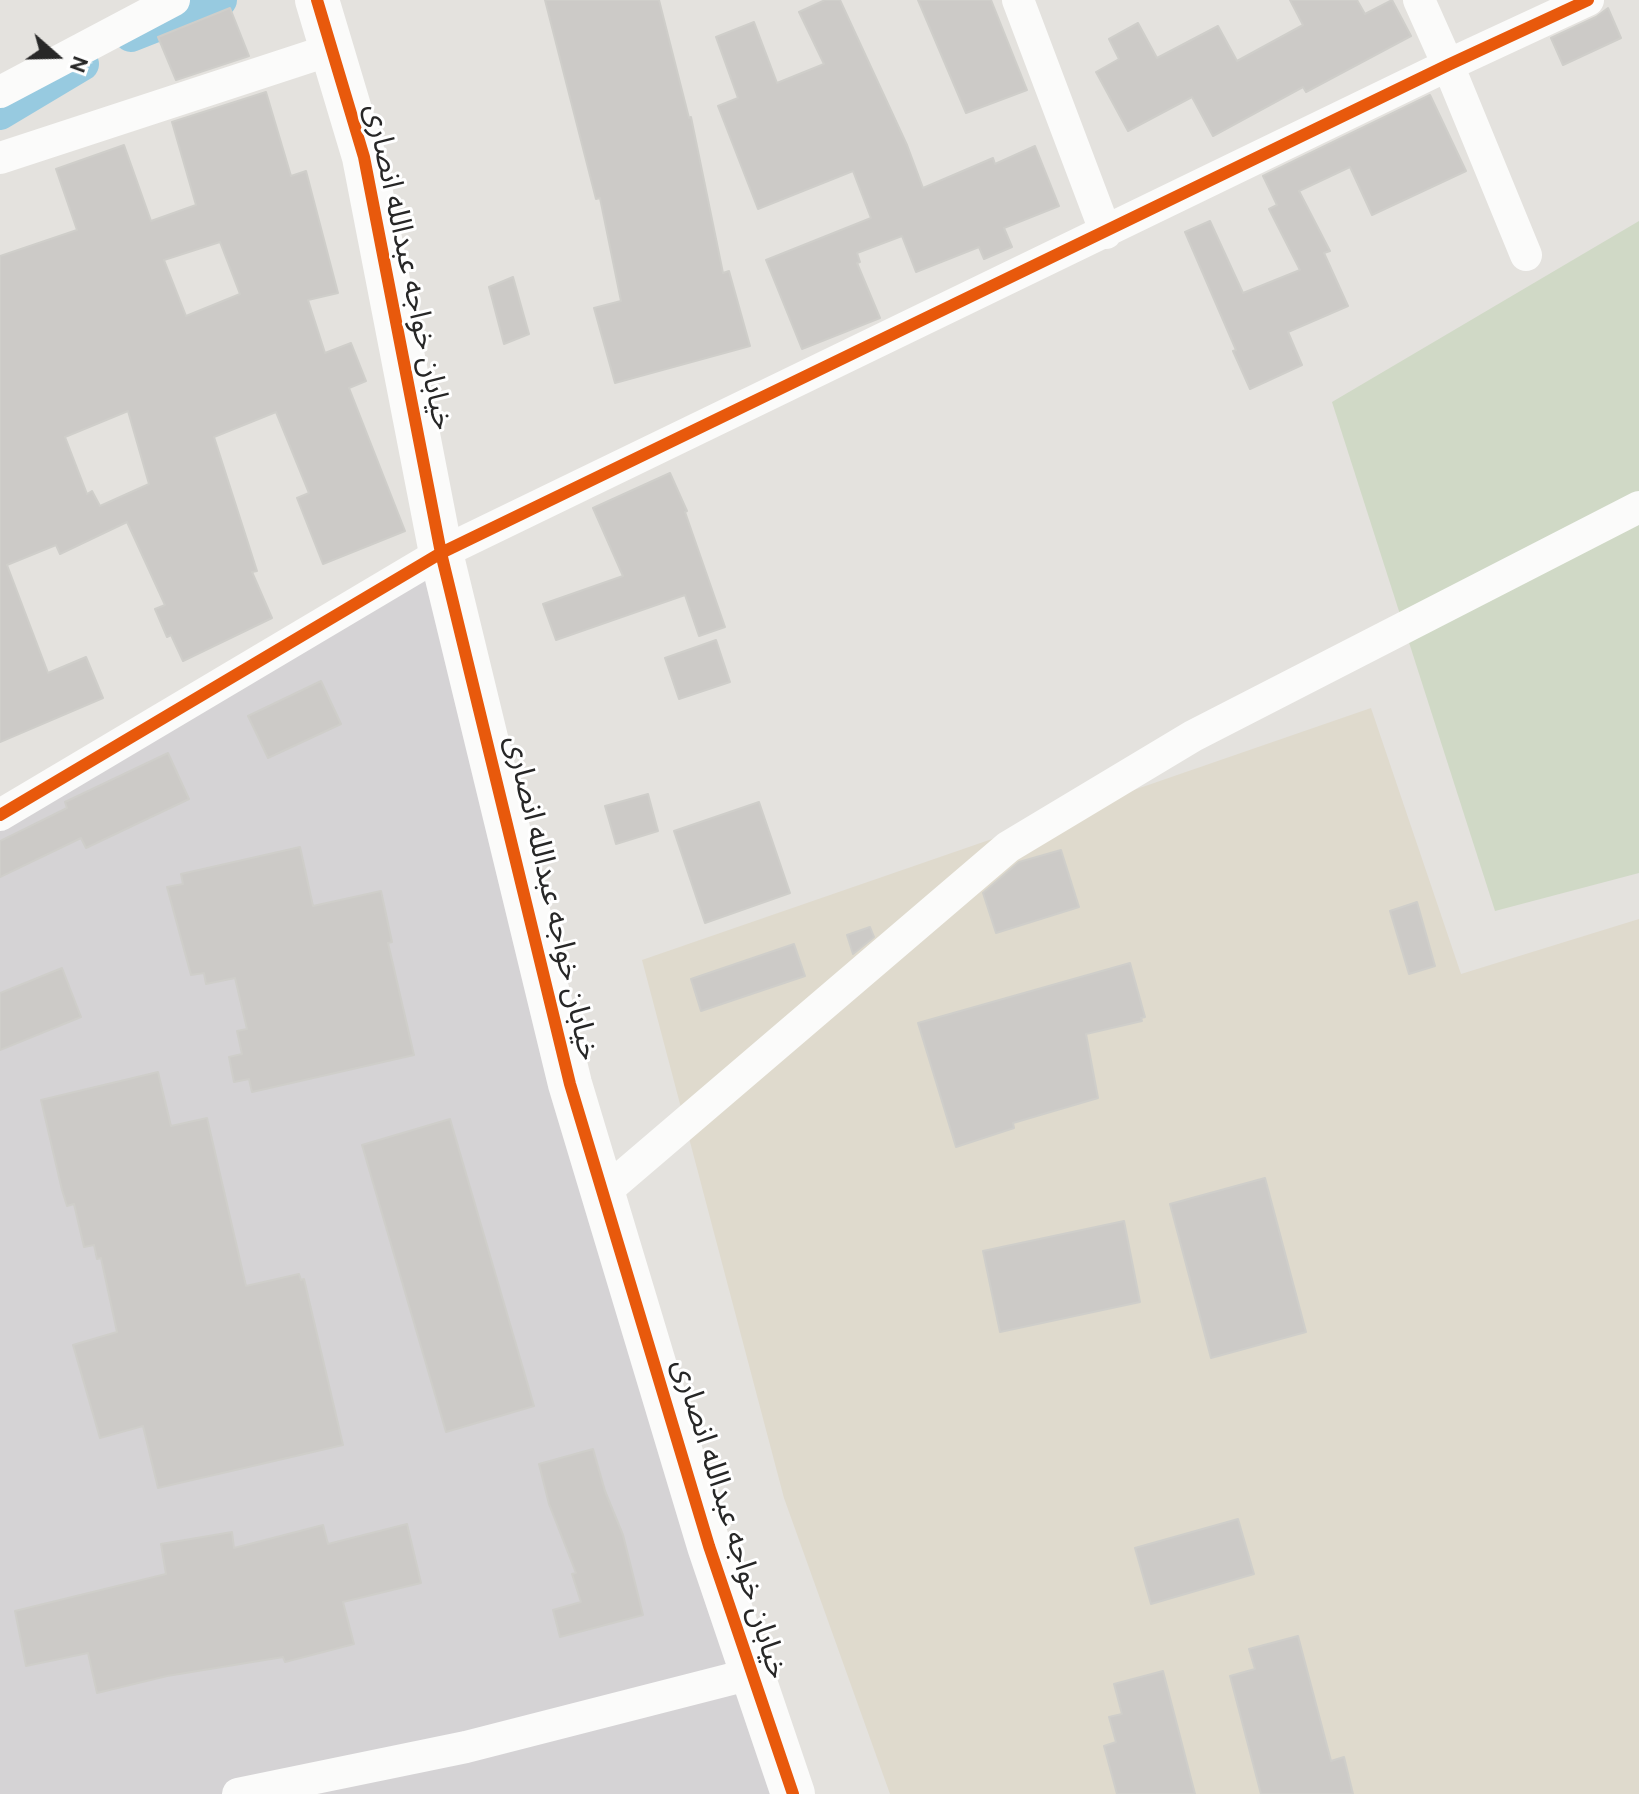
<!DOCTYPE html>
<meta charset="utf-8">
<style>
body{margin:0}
#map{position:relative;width:1639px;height:1794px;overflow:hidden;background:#e4e2de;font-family:Cabin,sans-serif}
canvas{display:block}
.north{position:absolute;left:16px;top:16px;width:80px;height:80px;-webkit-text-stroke:6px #fff;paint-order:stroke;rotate:110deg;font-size:22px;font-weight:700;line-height:32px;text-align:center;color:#272727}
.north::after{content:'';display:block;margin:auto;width:28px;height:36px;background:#272727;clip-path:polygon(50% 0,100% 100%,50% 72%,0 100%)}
</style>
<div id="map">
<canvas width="1639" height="1794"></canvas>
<div class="north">N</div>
</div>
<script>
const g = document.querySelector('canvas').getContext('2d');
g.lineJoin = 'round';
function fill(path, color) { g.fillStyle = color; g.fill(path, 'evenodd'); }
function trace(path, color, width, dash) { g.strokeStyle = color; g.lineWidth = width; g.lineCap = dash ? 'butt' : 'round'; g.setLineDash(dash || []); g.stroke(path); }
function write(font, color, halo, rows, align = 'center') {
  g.font = font + ' Cabin,"Noto Sans Arabic",sans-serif'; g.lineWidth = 6; g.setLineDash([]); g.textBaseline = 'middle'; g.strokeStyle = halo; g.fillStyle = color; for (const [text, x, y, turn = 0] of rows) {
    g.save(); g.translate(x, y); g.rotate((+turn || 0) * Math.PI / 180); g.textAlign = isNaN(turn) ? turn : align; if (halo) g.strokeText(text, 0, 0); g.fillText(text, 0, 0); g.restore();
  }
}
fill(new Path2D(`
 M441,553l353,1241h-794v-993z`), '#d5d3d5');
fill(new Path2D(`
 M1371,708l90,266 178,-55v875h-749l-106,-296 -142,-538z`), '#dfdacd');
fill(new Path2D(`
 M1639,221v652l-144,38 -163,-509z`), '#d0d9c6');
trace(new Path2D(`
 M131,35l89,-35
 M0,113l82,-49`), '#97cae0', 34);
const building = new Path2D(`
 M545,0h114l30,118 2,-1 32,156 6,-2 21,75 -135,37 -21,-75 27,-7 -21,-103 -4,1z
 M825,0h15l67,145 16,43 70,-30 2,6 40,-18 24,60 -55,22 8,19 -28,12 -5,-12 -63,25 -14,-36 -45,17 3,9 -3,1 23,55 -78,31 -36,-89 105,-42 -18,-47 -95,38 -40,-103 20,-8 -22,-61 38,-15 23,61 47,-19 -25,-52z
 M918,0h73l36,90 -61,23z
 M1290,0h67l8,14 27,-14 19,36 -105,56 -3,-5 -90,49 -21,-39 -64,34 -32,-59 23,-13 -10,-20 29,-16 19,35 61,-32 19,35 66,-36z
 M230,8l19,48 -73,24 -18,-43z
 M1608,8l13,30 -58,27 -12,-27 45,-21z
 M266,92l25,84 15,-5 32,122 -30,7 17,53 26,-10 15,38 -17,7 56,143 -82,33 -26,-66 12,-5 -33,-81 -62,25 43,134 -5,1 20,46 -89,43 -12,-26 -4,2 -12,-28 10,-4 -38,-83 -67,32 -4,-9 -49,20 41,108 38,-16 17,41 -103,44v-486l77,-26 -21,-61 68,-24 27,76 45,-16 -24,-83zM220,242l20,52 -54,22 -22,-56zM128,411l21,73 -49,22 -8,-15 -5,3 -22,-57z
 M1430,95l36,76 -94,44 -22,-48 -51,24 31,60 -6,2 24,53 -60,26 14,33 -52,24 -17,-38 3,-1 -51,-118 25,-11 33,72 57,-23 -31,-61 8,-4 -14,-29z
 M513,277l16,57 -25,10 -15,-57z
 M670,473l17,38 -2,1 40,115 -26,9 -14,-41 -129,45 -13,-36 80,-28 -30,-68z
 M716,640l14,42 -51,17 -14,-41z
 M321,681l20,43 -73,34 -20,-42z
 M168,753l21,46 -103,49 -5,-10 -81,39v-36l67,-33 -2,-6z
 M648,794l10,37 -42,13 -11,-38z
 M759,802l31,91 -85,30 -31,-92z
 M300,847l13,59 68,-15 11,51 -4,1 26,112 -162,37 -3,-13 -15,3 -5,-25 13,-3 -5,-23 10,-2 -12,-51 -29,6 -2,-11 -13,2 -24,-88 16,-3 -2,-10z
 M1061,850l18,57 -83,26 -13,-40 36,-31z
 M1417,902l18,64 -26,8 -19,-63z
 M870,927l4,10 -21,17 -6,-19z
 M794,944l11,32 -104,35 -10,-32z
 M1130,963l15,54 -4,1 1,3 -56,13 12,64 -85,25 1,5 -58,19 -38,-124z
 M62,968l19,49 -81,33v-57z
 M158,1072l13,54 36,-8 39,168 53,-12 2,6 3,-1 39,166 -185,43 -15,-62 -43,12 -27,-93 44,-13 -16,-74 -4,1 -3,-14 -10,2 -10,-43 -7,2 -5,-16 -21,-90z
 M450,1119l84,287 -88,26 -84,-287z
 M1265,1178l41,154 -95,26 -41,-154z
 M1124,1221l16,81 -140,30 -17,-81z
 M593,1449l12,42 18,44 20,80 -83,22 -7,-27 28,-8 -9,-28 4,-1 -27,-69 -10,-40z
 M1238,1519l16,55 -103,30 -16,-56z
 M407,1524l14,59 -78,19 11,42 -69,18 -2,-5 -116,19 -70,17 -9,-40 -62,13 -11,-55 151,-37 -5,-30 71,-12 2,16 89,-23 5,19z
 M1298,1636l33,125 13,-4 9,37h-92l-31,-118 25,-7 -6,-20z
 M1163,1671l32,123h-78l-13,-48 12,-4 -7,-25 13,-3 -8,-30z`);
fill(building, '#cccac7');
trace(building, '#cfceca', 2);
trace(new Path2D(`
 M1018,0l88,233
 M1419,0l29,65 78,190
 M0,92l174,-92
 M0,158l333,-109
 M0,815l441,-262 1007,-488 140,-65
 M602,1194l406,-347 185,-111 446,-229
 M238,1794l228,-47 285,-73`), '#fbfbfa', 32);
trace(new Path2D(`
 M317,0l47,157 77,396 129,531 139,462 84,248`), '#fbfbfa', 44);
trace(new Path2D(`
 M317,0l47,157 77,396 129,531 139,462 84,248
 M0,815l441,-262 1007,-488 140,-65`), '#e8590c', 12);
write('30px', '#272727', '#fff', [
 ["خیابان خواجه عبدالله انصاری",409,267,78],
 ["خیابان خواجه عبدالله انصاری",552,898,77],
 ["خیابان خواجه عبدالله انصاری",730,1519,73]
]);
</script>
